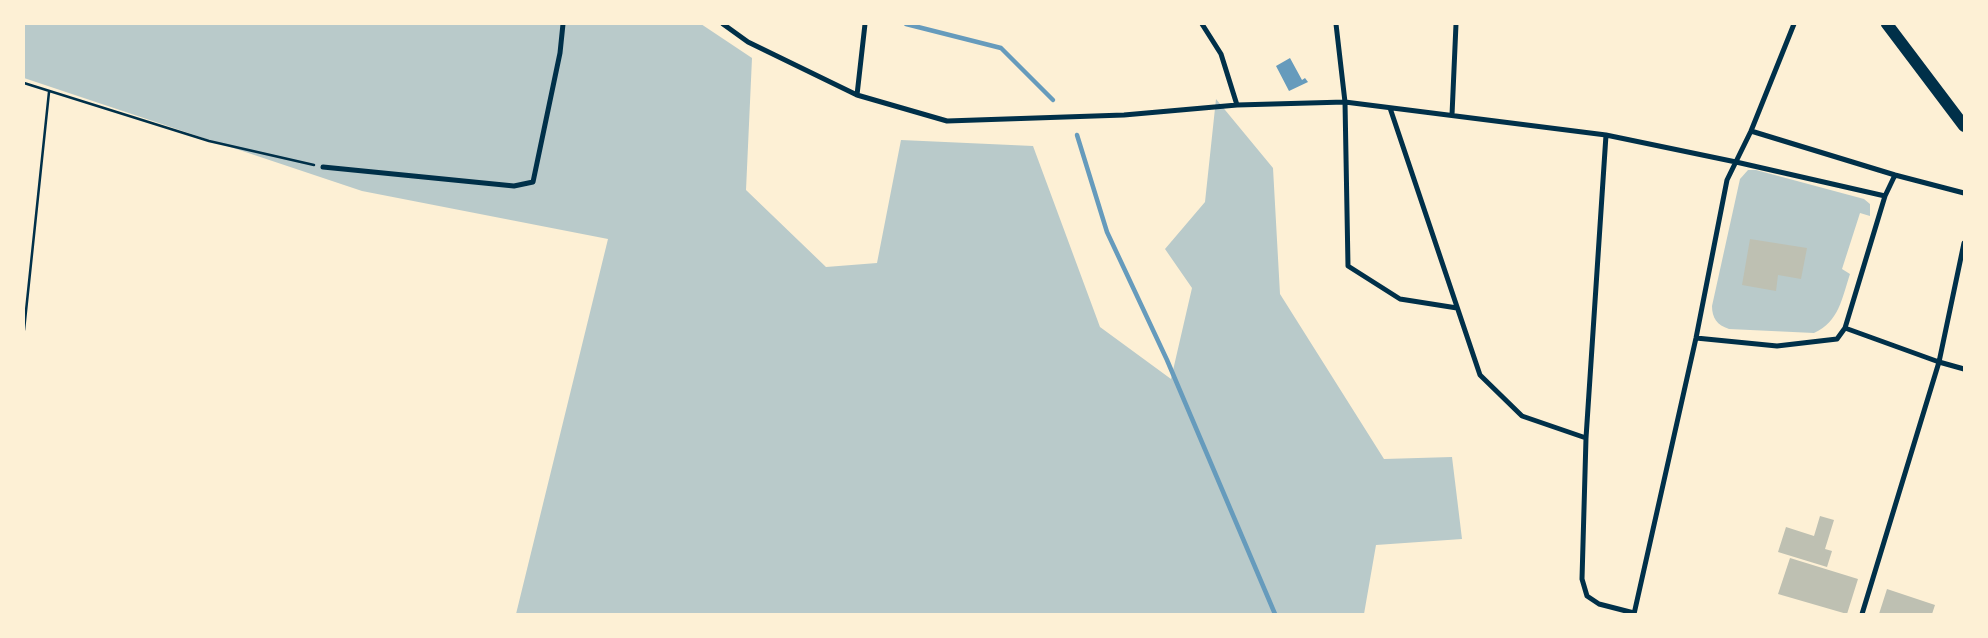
<!DOCTYPE html>
<style>
body{margin:0}
#map{position:relative;width:1988px;height:638px;overflow:hidden;background:#fdf0d5;font-family:Quicksand,sans-serif}
canvas{display:block}
.frame{position:absolute;inset:0;border:25px solid #fdf0d5;pointer-events:none}
</style>
<div id="map">
<canvas width="1988" height="638"></canvas>
<div class="frame"></div>
</div>
<script>
const g = document.querySelector('canvas').getContext('2d');
g.lineJoin = 'round';
function fill(path, color) { g.fillStyle = color; g.fill(path, 'evenodd'); }
function trace(path, color, width, dash) { g.strokeStyle = color; g.lineWidth = width; g.lineCap = dash ? 'butt' : 'round'; g.setLineDash(dash || []); g.stroke(path); }
fill(new Path2D(`
 M24,24h677l51,34 -6,132 80,77 51,-4 24,-123 132,6 67,181 71,52 21,-91 -27,-39 40,-47 11,-103 57,69 7,126 104,165 68,-2 10,82 -86,6 -12,69h-848l92,-375 -246,-48 -338,-113z
 M1748,170h8l108,29 6,5v12l-10,-3 -18,56 8,5c-8,24 -11,48 -36,59l-85,-4c-12,-4 -17,-11 -17,-23l28,-127z`), '#b9caca');
fill(new Path2D(`
 M1290,58l12,22 3,-2 3,4 -19,9 -13,-25z`), '#669bbc');
trace(new Path2D(`
 M906,24l95,24 52,52
 M1077,135l30,97 60,128 108,254`), '#669bbc', 4.5);
fill(new Path2D(`
 M1750,239l57,9 -6,31 -23,-4 -2,16 -34,-6z
 M1820,516l14,4 -9,29 7,2 -5,16 -49,-15 8,-25 28,9z
 M1790,558l68,21 -11,35 -69,-20z
 M1887,589l48,16 -3,9h-53z`), '#bec0b2');
trace(new Path2D(`
 M24,83l185,58 105,24
 M24,330l25,-238`), '#003049', 2.5);
trace(new Path2D(`
 M723,24l25,18 109,53 90,26 177,-6 113,-10 108,-3 261,33 130,27 149,34
 M1202,24l19,30 16,51
 M1336,24l9,78 3,164 52,33 57,9
 M857,95l8,-71
 M1390,108l90,267 42,41 64,22
 M1452,115l4,-91
 M1751,131l144,44 69,18
 M1606,135l-20,303 -4,141 5,17 12,8 35,9
 M323,167l191,19 19,-4 27,-129 3,-29
 M1845,328l94,34 25,7
 M1696,338l81,8 60,-7 8,-11 40,-132 10,-21
 M1634,614l62,-276 31,-158 24,-49 43,-107
 M1862,614l77,-252 25,-119`), '#003049', 5);
trace(new Path2D(`
 M1887,24l77,102`), '#003049', 12);
</script>
